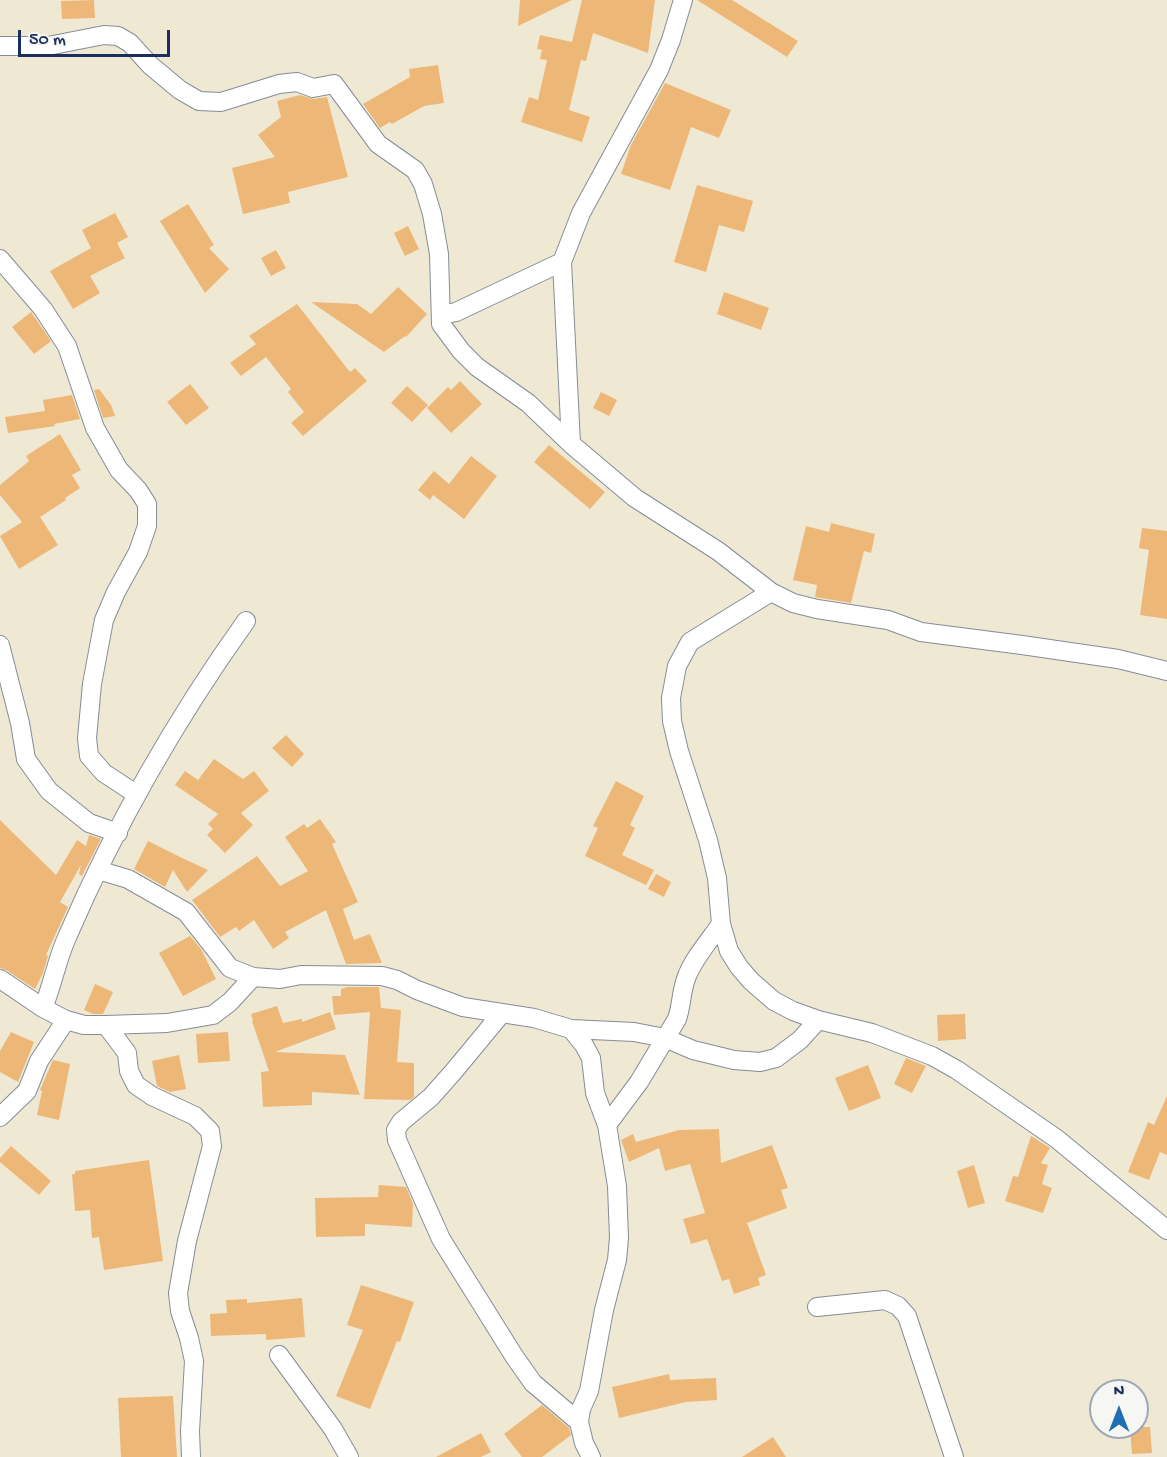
<!DOCTYPE html>
<style>
body{margin:0}
#map{position:relative;width:1167px;height:1457px;overflow:hidden;background:#efe9d4;font-family:"Gochi Hand",sans-serif}
canvas{display:block}
.north{position:absolute;left:1089px;top:1379px;width:60px;height:60px;box-sizing:border-box;background:#f6f6f2;border:2px solid #9ea6b7;border-radius:50%;rotate:0deg;font-size:16px;font-weight:700;line-height:24px;text-align:center;color:#1b2f5e}
.north::after{content:'';display:block;margin:auto;width:21px;height:27px;background:#1f6fb2;clip-path:polygon(50% 0,100% 100%,50% 72%,0 100%)}
.scale{position:absolute;left:18px;top:30px;width:152px;height:27px;box-sizing:border-box;border:3px solid #1b2f5e;border-top:0;padding-left:8px;font-size:18px;line-height:21px;white-space:nowrap;color:#1b2f5e;-webkit-text-stroke:4px #f6f6f2;paint-order:stroke}
</style>
<div id="map">
<canvas width="1167" height="1457"></canvas>
<div class="north">N</div>
<div class="scale">50 m</div>
</div>
<script>
const g = document.querySelector('canvas').getContext('2d');
g.lineJoin = 'round';
function fill(path, color) { g.fillStyle = color; g.fill(path, 'evenodd'); }
function trace(path, color, width, dash) { g.strokeStyle = color; g.lineWidth = width; g.lineCap = dash ? 'butt' : 'round'; g.setLineDash(dash || []); g.stroke(path); }
fill(new Path2D(`
 M94,0l1,18 -33,1 -1,-18z
 M520,0h52l-54,26z
 M582,0h73l-7,53 -55,-20 -7,28 -5,-1 -12,50 21,7 -8,25 -61,-20 8,-25 9,3 9,-40 -7,-1 2,-9 -5,-1 3,-14 32,7z
 M697,0h35l66,41 -11,16z
 M438,65l6,38 -20,3 -32,18 -2,-2 -10,6 -17,-24 47,-27 -1,-8z
 M665,83l66,27 -12,28 -28,-11 -21,63 -49,-16 10,-29z
 M300,95l14,4 13,-2 21,80 -60,15 2,11 -47,11 -11,-46 43,-11 -17,-22 23,-18 -4,-16z
 M697,185l56,16 -9,31 -25,-7 -13,47 -32,-10z
 M188,204l26,41 -5,3 20,21 -24,24 -45,-72z
 M115,213l13,24 -11,6 8,15 -35,18 10,17 -27,16 -23,-38 41,-23 -9,-18z
 M408,226l11,23 -14,7 -11,-23z
 M276,250l10,18 -15,8 -10,-18z
 M398,287l29,27 -21,23 -1,-1 -21,16 -73,-50 46,2 14,10z
 M724,292l45,16 -8,22 -44,-16z
 M297,304l53,68 5,-4 12,13 -64,55 -12,-13 13,-11 -16,-20 3,-3 -25,-32 -25,19 -11,-13 26,-19 -7,-8z
 M31,312l20,29 -17,13 -22,-27z
 M460,381l22,23 -31,29 -24,-25 21,-21 3,3z
 M190,384l19,24 -23,17 -19,-23z
 M407,386l21,19 -16,17 -21,-19z
 M99,389l12,16 4,11 -12,2 -9,-28z
 M601,392l16,8 -8,16 -16,-8z
 M72,395l8,24 -26,5 1,2 -47,7 -3,-16 40,-6 -2,-11z
 M60,434l21,36 -9,5 8,13 -15,10 1,2 -26,17 18,28 -39,24 -19,-33 22,-14 -22,-27v-10l29,-24 -3,-5z
 M549,445l56,47 -15,17 -56,-47z
 M471,456l26,20 -33,43 -31,-24 -3,5 -12,-10 16,-19 15,13z
 M831,523l44,11 -4,19 -7,-2 -13,52 -36,-6 2,-12 -24,-5 13,-54 23,6z
 M1142,528l25,3v88l-27,-4 9,-65 -10,-2z
 M286,735l18,19 -12,13 -20,-19z
 M214,759l29,20 11,-8 15,20 -28,22 12,12 -28,28 -18,-18 6,-6 -5,-5 10,-10 -43,-29 10,-14 13,9z
 M616,781l28,15 -14,29 5,3 -13,27 32,15 -8,15 -61,-29 13,-28 -5,-2z
 M320,819l16,23 -4,2 26,58 -15,7 11,31 16,-6 12,29 -36,1 -20,-54 -41,22 4,6 -16,11 -19,-29 -15,11 -3,-4 -16,10 -28,-37 65,-44 23,30 28,-15 -23,-34 19,-13 3,4z
 M0,820l56,55 21,-35 9,6 3,-11 12,4 -16,31 -3,6 -3,-2 2,-9 -21,37 8,5 -22,48 2,1 -5,17 -8,16 -29,-19 -6,-2z
 M148,841l32,16 28,13 -21,22 -14,-22 -8,17 -31,-18z
 M656,874l15,8 -7,15 -16,-8z
 M190,936l11,13 15,30 -33,17 -24,-43z
 M95,984l18,8 -10,22h-10l-9,-4z
 M347,987h32l2,21 20,2 -4,52 17,1v34l-4,3 -46,-1 6,-87 -36,3 -2,-19h9v-7z
 M277,1006l6,17 19,-4v3l28,-10 6,17 -61,23 70,3 15,40 -48,-3v13l-49,2 -2,-35 8,-1 -17,-50h1l-2,-7z
 M965,1014l1,25 -28,2 -1,-26z
 M11,1032l23,10 -16,40 -18,-10v-21z
 M228,1032l2,29 -32,2 -2,-29z
 M179,1055l7,34 -16,3 -13,-6 -5,-25z
 M906,1058l20,8 -14,27 -18,-9z
 M53,1060l17,4 -11,56 -22,-5 5,-24 -2,-1z
 M868,1065l13,33 -32,13 -14,-33z
 M1167,1096v59l-7,-3 -11,28 -21,-8 20,-50 6,3z
 M719,1129l2,34 51,-18 16,43 -7,2 6,18 -40,15 19,52 -8,3 2,7 -26,9 -5,-15 -7,2 -15,-42 -16,5 -8,-25 22,-6 -15,-49 -25,7 -6,-23 -30,14 -8,-22 12,-6 3,8 43,-12z
 M1031,1136l19,12 -9,15 7,2 -6,19 10,4 -9,25 -38,-12 8,-25 5,1z
 M11,1146l40,35 -12,14 -39,-33v-4z
 M149,1160l14,101 -59,9 -5,-33 -7,1 -2,-28 -15,1 -3,-37h3v-3z
 M974,1165l11,38 -17,5 -11,-37z
 M379,1185l27,2 7,17 -1,23 -47,-3v12l-49,1 -1,-39 63,-1z
 M361,1285l53,17 -14,40 -3,-1 -27,68 -34,-13 27,-66 -16,-5z
 M302,1298l3,39 -39,3v-6l-55,2 -1,-22 17,-1 -1,-13 21,-1v4z
 M669,1374l1,6 46,-2 1,22 -31,2 -67,16 -7,-31z
 M173,1396l4,61h-56l-3,-59z
 M542,1405l27,23 2,7 -29,22h-20l-18,-23z
 M1130,1427h20l2,26 -20,1z
 M481,1433l10,19 -10,5h-45z
 M773,1437l13,20h-44z`), '#edb778');
const minor = new Path2D(`
 M0,46h48l56,-11 14,1 12,7 20,22 30,25 19,11 22,1 58,-18 18,-2 16,6 21,-4 44,60 37,26 8,14 9,30 7,40 2,70 20,27 16,16 51,36 43,41 64,54 83,53 53,41 22,11 24,6 71,11 33,12 101,13 96,14 49,12
 M0,259l43,50 24,37 28,82 24,42 19,20 9,14v22l-9,26 -22,40 -12,28 -12,64 -5,54 2,18 15,17 32,21
 M441,315l15,-3 106,-50
 M571,444l-9,-182 19,-49 78,-143 12,-30 12,-40
 M771,592l-81,50 -13,24 -6,32 1,23 7,30 29,89 9,38 4,46 8,27 10,16 12,14 23,20 19,10 25,9 54,13 60,23 25,14 100,69 110,91
 M0,645l20,78 6,36 23,32 40,32 29,10
 M98,870l30,9 58,33 44,56 23,9 27,2 21,-4 81,1 15,4 20,10 46,17 71,11 37,11 63,3 31,6 28,12 41,10 26,2 16,-4 24,-18 18,-20
 M0,979l43,29 23,12 18,5h22l61,-2 46,-8 17,-13 23,-25
 M43,1008c10,-24 14,-50 25,-73 48,-111 108,-216 178,-314
 M502,1013l-48,58 -23,26 -30,25 -5,8 1,10 44,99 73,117 19,27 46,39
 M106,1025l21,28 2,18 7,14 16,11 43,20 15,15 2,15 -25,95 -9,52 2,18 9,27 5,23 -4,70 1,26
 M571,1029l13,16 7,13 4,35 12,32 10,61 2,52 -2,22 -13,50 -15,81 -8,18 -2,13 5,21 7,14
 M0,1117l27,-26 12,-30 27,-41
 M607,1125l32,-43 38,-63c5,-14 4,-29 10,-43 7,-18 22,-35 34,-52
 M817,1307l68,-7 13,6 9,10 47,141
 M279,1355l54,74 16,28`);
trace(minor, '#858c99', 20);
trace(minor, '#fff', 18);
</script>
